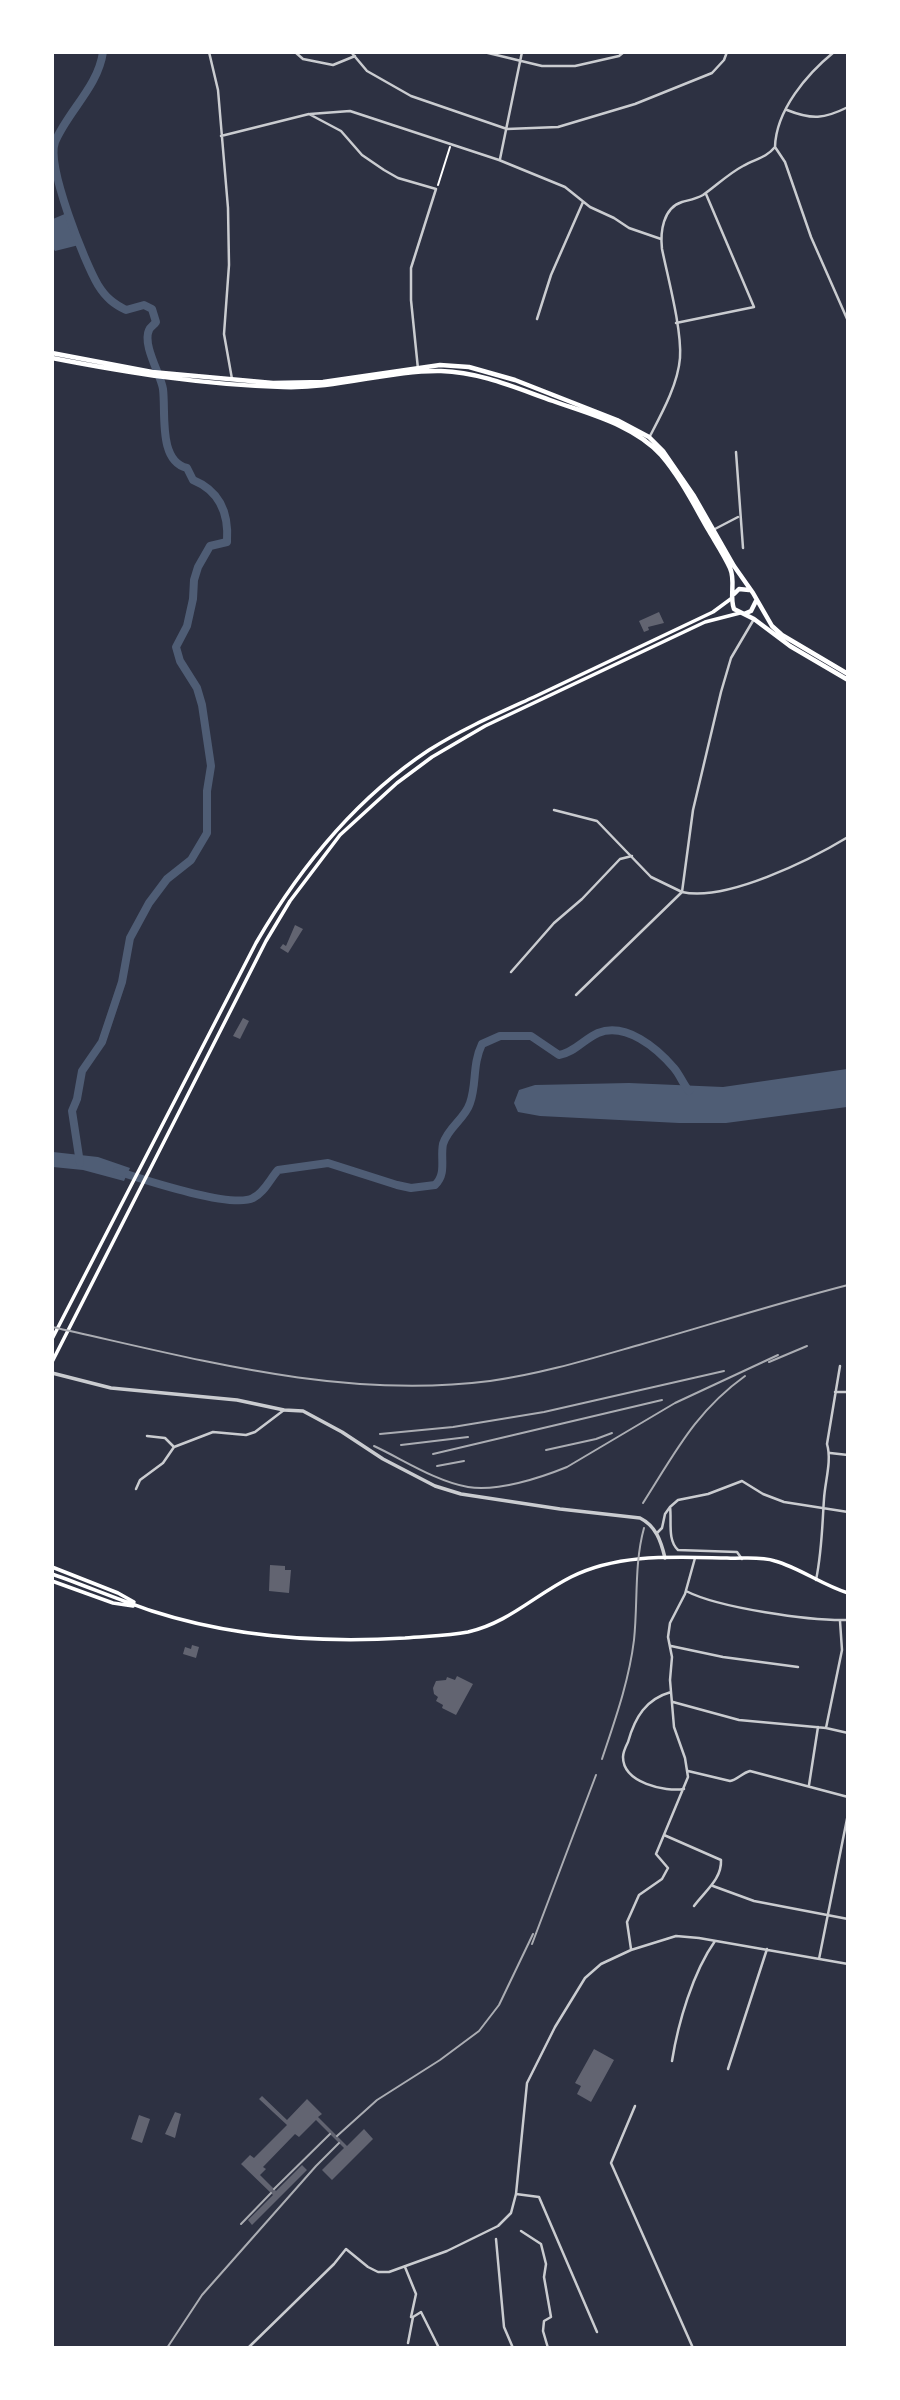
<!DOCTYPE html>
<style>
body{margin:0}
#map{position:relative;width:900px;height:2400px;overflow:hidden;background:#2d3142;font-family:"Alegreya Sans",sans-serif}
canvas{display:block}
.frame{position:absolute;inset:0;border:54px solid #fff;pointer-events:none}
</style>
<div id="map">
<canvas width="900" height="2400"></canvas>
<div class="frame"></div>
</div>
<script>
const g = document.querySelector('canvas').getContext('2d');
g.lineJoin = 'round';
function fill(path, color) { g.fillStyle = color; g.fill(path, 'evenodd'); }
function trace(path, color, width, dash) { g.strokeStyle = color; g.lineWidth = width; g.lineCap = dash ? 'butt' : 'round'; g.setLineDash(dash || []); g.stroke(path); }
fill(new Path2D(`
 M67,213l12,32 -24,6 -2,-3v-29z
 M847,1069v38l-121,16h-47l-139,-7 -22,-4 -4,-9 5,-13 16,-5 94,-2 94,4z
 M53,1152l45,5 32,11 -6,13 -41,-11 -30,-3z`), '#4f5d75');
trace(new Path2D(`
 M80,1163l-8,-52 5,-12 5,-28 20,-29 20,-60 8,-44 19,-35 18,-24 24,-19 16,-27v-42l4,-25 -9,-61 -5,-17 -17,-27 -4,-14 11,-21 6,-27 1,-19 4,-13 12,-21 17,-4c2,-28 -7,-51 -34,-62l-6,-12c-29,-7 -21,-55 -24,-79 -2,-14 -21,-44 -14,-59 1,-3 5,-5 7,-8l-4,-13 -8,-4 -18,5c-12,-6 -20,-12 -28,-25 -13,-22 -52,-119 -43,-143 13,-31 43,-55 48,-90
 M117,1171c25,8 115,38 136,27 11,-5 17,-19 25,-28l50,-7 69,22 14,3 24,-3c12,-11 5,-27 8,-41 5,-17 22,-25 27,-41 7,-20 2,-38 12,-59l18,-8h31l28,19c15,-2 25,-16 39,-22 28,-11 59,15 76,35 6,7 9,16 15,23`), '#4f5d75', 8);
fill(new Path2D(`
 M659,612l5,11 -16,4 1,3 -5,2 -5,-11z
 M295,925l8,4 -15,24 -8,-5 3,-4 3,2z
 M243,1018l6,3 -9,18 -7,-3z
 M270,1565l15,1v4h6l-2,23 -20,-2z
 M192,1645l7,2 -3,11 -13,-4 2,-7 6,2z
 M457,1676l16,8 -17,31 -14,-7 1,-3 -7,-4 2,-4 -4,-3 -1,-6 3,-7 10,-1 1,-3 8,3z
 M594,2049l20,11 -23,42 -14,-8 4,-8 -6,-3z
 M262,2096l25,24 20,-21 15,15 -4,3 29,29 17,-17 9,10 -41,41 -10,-10 22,-22 -28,-28 -17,17 -4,-3 -32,33 3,2 -6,6 16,16 26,-26 5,5 -55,55 -4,-5 25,-25 -32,-31 9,-9 4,3 33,-33 -28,-26z
 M175,2112l6,2 -6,24 -10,-4z
 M139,2115l11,4 -8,24 -11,-4z`), '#626471');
trace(new Path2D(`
 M438,185l12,-38`), '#fff', 2);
trace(new Path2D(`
 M209,52l9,38 10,118 1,57 -5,69 8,45
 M295,52l8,7 30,6 22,-9
 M351,52l16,19 44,25 96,33 51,-2 77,-23 77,-31 12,-13 3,-8
 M484,52l58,14h33l44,-10 5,-4
 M787,110c25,10 37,9 61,-3
 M310,114l40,-3 149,49 66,27 25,20 24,11 15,10 32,11
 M221,136l88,-22 32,17 21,24 22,15 14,8 38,11 -25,79v32l7,69
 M775,147l10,15 26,75 37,84
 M500,159l22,-107
 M537,319l14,-44 32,-73
 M676,323l78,-16 -48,-113
 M650,436c12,-23 28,-52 30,-78 2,-28 -12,-80 -18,-109 -2,-17 1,-41 20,-47 7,-2 14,-3 21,-7 13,-9 25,-21 40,-29 12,-7 23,-8 32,-19 1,-37 32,-73 59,-95
 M736,452l7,96
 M713,530l25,-13
 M554,810l43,11 54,56 31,15 11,-82 28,-118 10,-34 23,-39
 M511,972l43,-49 28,-24 38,-40 12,-3
 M576,995l106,-103c44,10 128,-32 166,-55
 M835,1392h13
 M174,1447l39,-15 33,3 9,-3 29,-22
 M830,1453l18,2
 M136,1489l4,-9 23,-17 11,-16 -9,-9 -18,-2
 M670,1507c2,13 -3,33 8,43l59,2 5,7
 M657,1533l5,-5 3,-14 5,-7 8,-7 30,-6 34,-13 21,13 21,8 64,10
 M816,1580c6,-29 6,-52 8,-81 1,-18 8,-38 3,-55l13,-78
 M686,1591c33,17 124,30 162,29
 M671,1646l52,11 75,10
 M671,1692c-25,7 -36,25 -43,50 -2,4 -5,11 -5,15 0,26 42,35 61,32
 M673,1702l66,18 87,8 22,5
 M826,1728l16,-78 -2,-29
 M688,1771l42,10c7,-1 12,-8 20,-10l98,26
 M809,1785l9,-58
 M664,1835l57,25c1,19 -16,31 -27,46
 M713,1886l41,15 94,18
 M631,1949l-4,-27 12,-27 23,-16 6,-11 -12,-14 32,-77 -3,-19 -11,-31 -4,-47 2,-23 -4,-20 2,-14 15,-29 10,-36
 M819,1959l29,-145
 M672,2061c6,-38 21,-89 43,-120
 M728,2069l39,-120
 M635,2106l-24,57 82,185
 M516,2194l23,3 58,135
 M521,2231l20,13 5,20 -2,13 7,40 -7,4 -1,10 5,17
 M496,2239l8,88 9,21
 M405,2267l11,27 -5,23
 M408,2343l5,-26 8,-5 18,36
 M248,2348l86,-84 12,-15 22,18 10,5h11l58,-21 51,-25 13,-13 5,-19 11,-111 28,-56 30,-49 16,-14 30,-14 45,-14 23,2 149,26`), '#caccd0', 2.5);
trace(new Path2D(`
 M52,1373l59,15 126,12 47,10 19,1 39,21 41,27 52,27 26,8 99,15 80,9c16,8 21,23 25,40`), '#caccd0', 3.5);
trace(new Path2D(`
 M52,1339l204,-396c44,-76 99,-144 173,-193 33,-21 70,-37 105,-53 60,-29 119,-56 179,-85l19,-14
 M52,1362l214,-421 24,-40 50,-66 57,-52 35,-26 53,-31 220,-104 35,-9
 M52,1567l66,26 16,9
 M52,1574c34,12 67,26 100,37 80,26 169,32 253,27 21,-2 42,-2 63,-6 40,-9 67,-37 103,-55 48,-24 104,-20 156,-19 15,1 33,-2 48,3 25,7 47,24 73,32
 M52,1581l61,22 20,3`), '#fff', 3.5);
trace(new Path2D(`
 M52,353l100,19 121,11 50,-1 117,-17 29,2 46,13 102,40 32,17 14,14 31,45 40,70 19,27 19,33 10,9 66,39
 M52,358c77,15 153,27 231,29 55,2 106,-17 158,-16 39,1 75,17 112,30 36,13 81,24 108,54 19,22 33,50 48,76 7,12 15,24 21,37 6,13 -1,28 4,41l20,10 36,27 58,34
 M734,594l5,-5 10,1
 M744,614l7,-3 5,-10`), '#fff', 4.5);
trace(new Path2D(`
 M52,1327c145,32 289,73 438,54 51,-7 100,-22 149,-36 70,-20 139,-42 209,-60
 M769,1362l38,-16
 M380,1434l73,-7 91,-15 180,-41
 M401,1445l67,-8
 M374,1446c30,14 61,35 94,41 29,5 72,-9 99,-20l108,-64 103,-48
 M546,1450l50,-11 16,-6
 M433,1454l229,-54
 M437,1466l27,-5
 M643,1503c32,-50 52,-91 102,-127
 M602,1759c13,-39 27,-78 32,-119 4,-37 0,-76 10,-112
 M532,1944l64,-169
 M337,2136l40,-36 63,-40 39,-29 20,-26 34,-71
 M274,2189l56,-55
 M241,2224l30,-31
 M167,2348l35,-53 114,-129 23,-23`), '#abadb3', 2);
</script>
